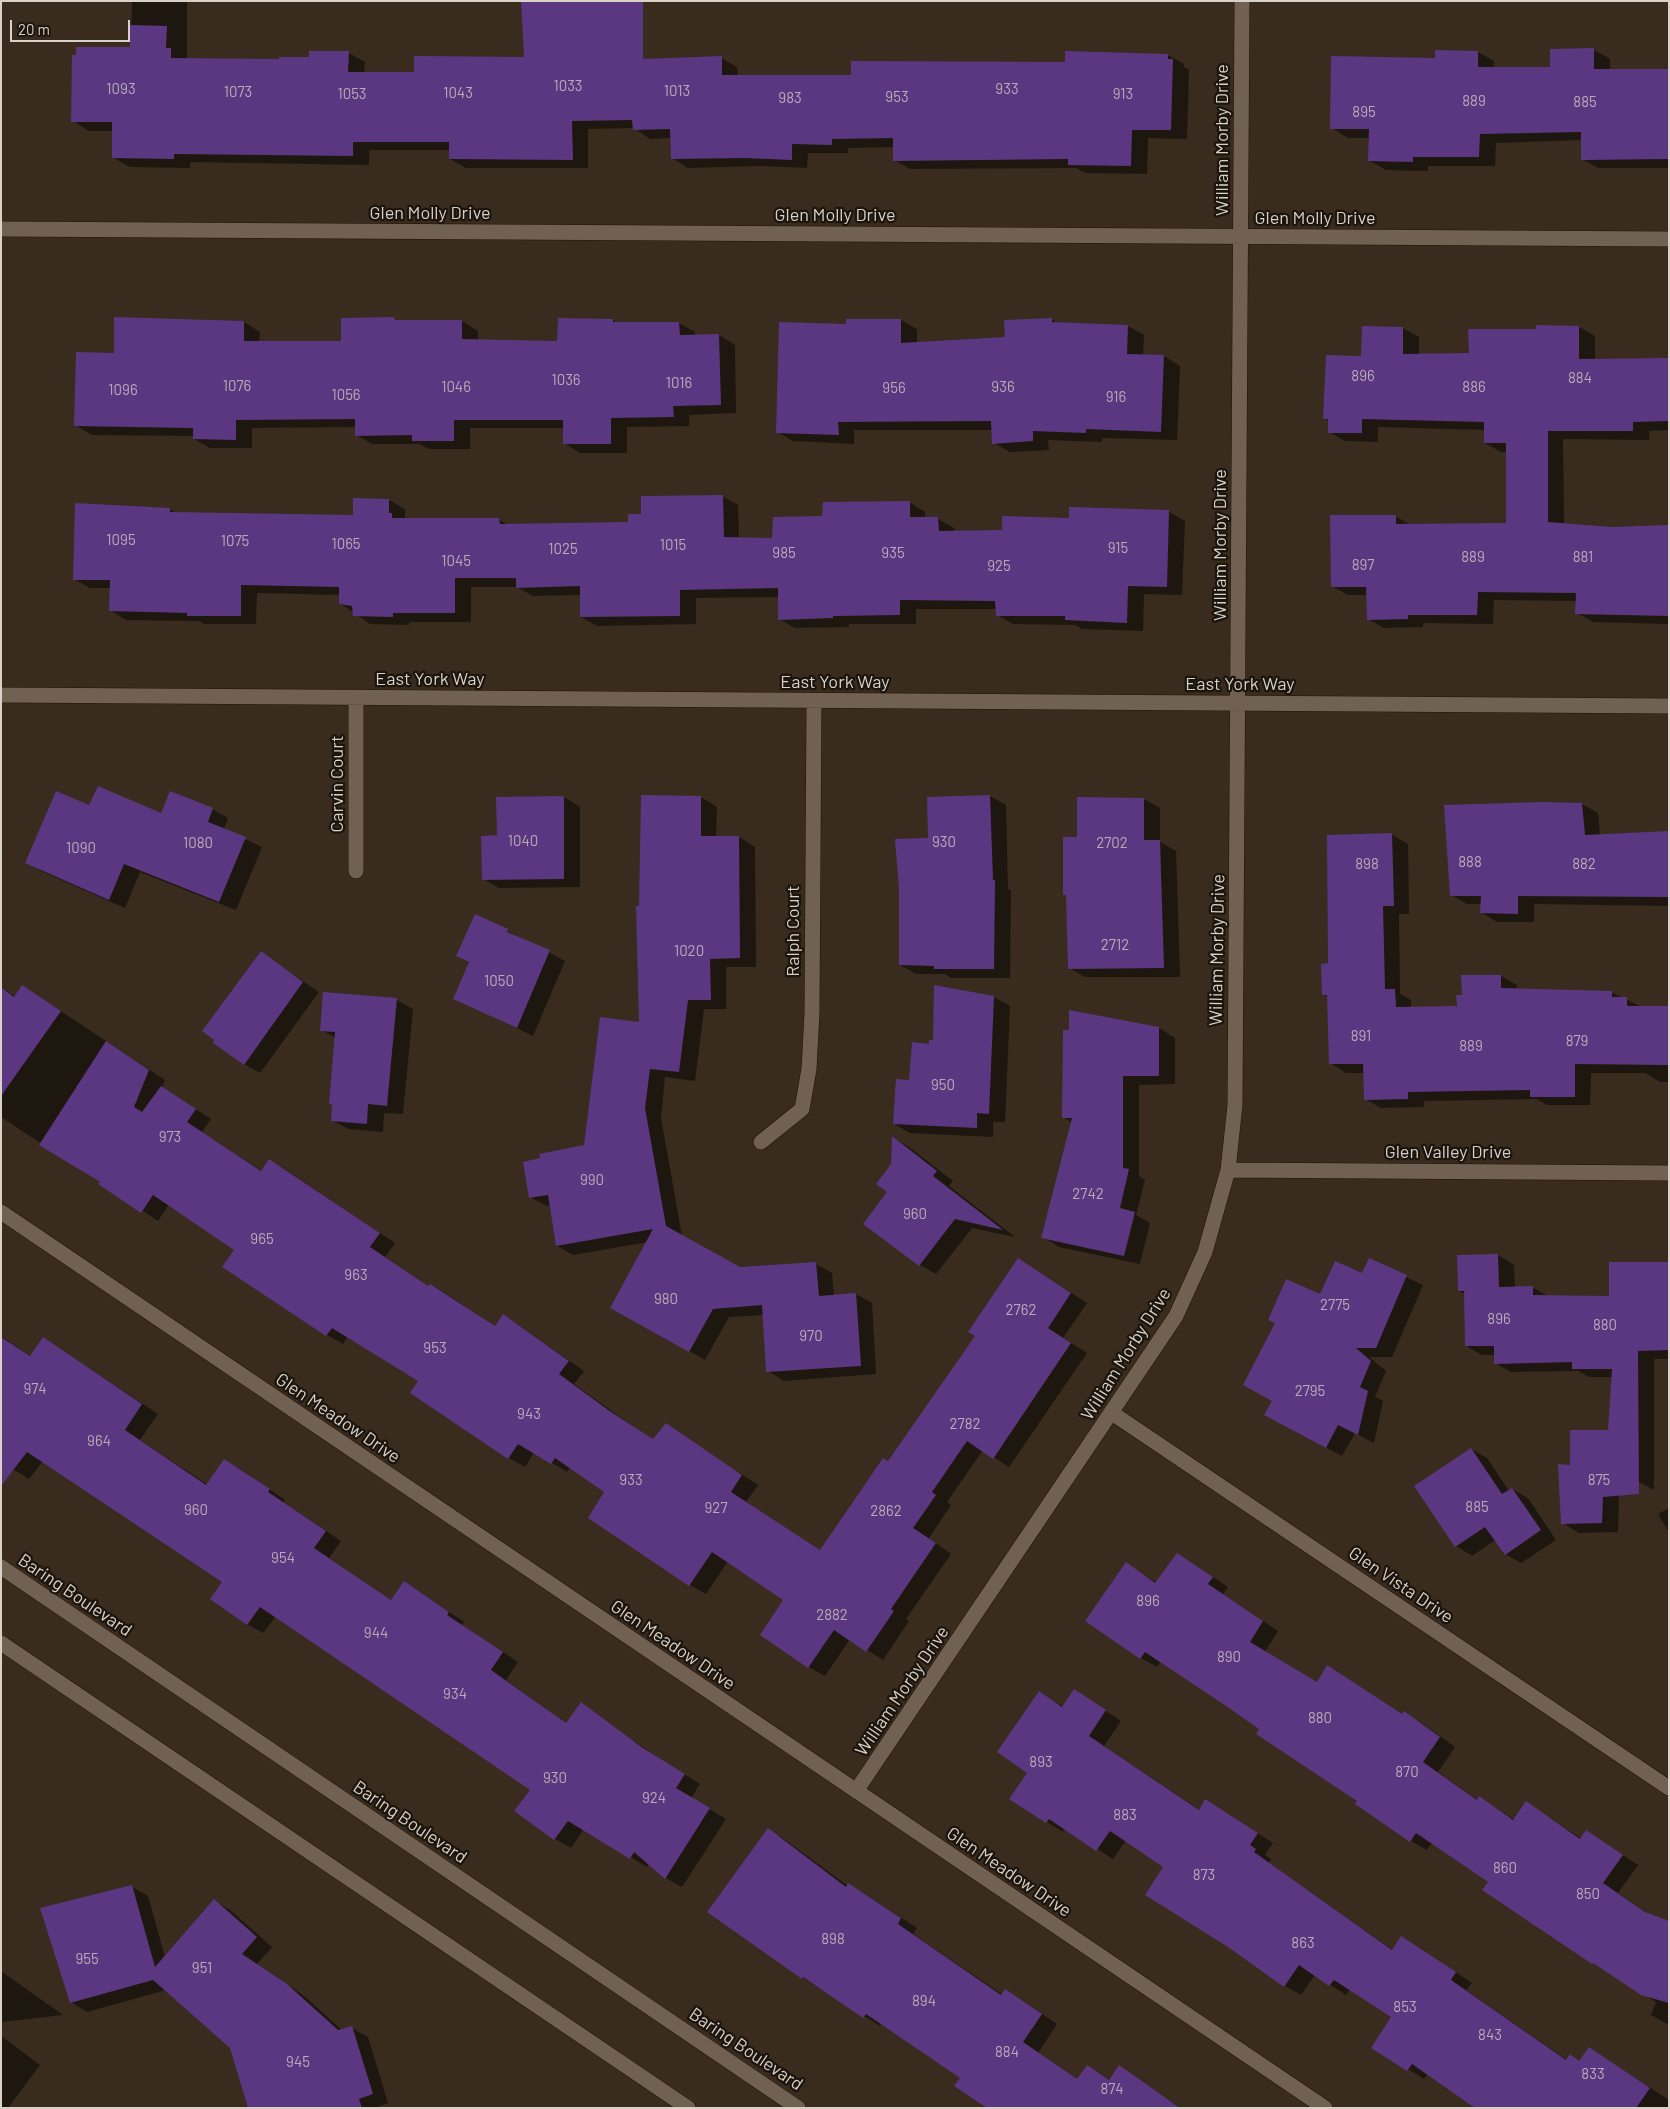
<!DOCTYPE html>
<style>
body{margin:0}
#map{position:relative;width:1670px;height:2109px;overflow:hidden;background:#392b1d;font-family:Barlow,sans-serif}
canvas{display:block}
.frame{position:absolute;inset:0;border:2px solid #d9d0c7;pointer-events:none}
.scale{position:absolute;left:10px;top:20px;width:120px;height:22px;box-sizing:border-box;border:2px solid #d9d0c7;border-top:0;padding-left:6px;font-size:15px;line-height:18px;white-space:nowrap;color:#d9d0c7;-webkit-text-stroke:4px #1b150e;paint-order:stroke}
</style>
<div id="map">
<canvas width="1670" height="2109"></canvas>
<div class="frame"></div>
<div class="scale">20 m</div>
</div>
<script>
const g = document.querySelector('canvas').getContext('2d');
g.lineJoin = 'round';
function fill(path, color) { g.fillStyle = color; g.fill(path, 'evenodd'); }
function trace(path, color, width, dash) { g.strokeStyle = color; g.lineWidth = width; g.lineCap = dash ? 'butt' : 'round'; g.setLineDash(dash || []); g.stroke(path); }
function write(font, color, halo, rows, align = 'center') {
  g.font = font + ' Barlow,sans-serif'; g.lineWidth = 4.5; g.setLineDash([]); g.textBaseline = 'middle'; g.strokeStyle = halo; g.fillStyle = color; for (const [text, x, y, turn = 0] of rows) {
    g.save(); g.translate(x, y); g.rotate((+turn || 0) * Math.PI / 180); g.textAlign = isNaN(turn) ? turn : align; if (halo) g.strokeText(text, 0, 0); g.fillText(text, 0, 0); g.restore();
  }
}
fill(new Path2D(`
 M132,1h55v58l93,2 69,-8 16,9 -1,11h51l170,-13 136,-2 16,9 1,9h114l215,-13 -1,-11 102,3 16,9v3l5,3 -2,69 -39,-1 -1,36 -61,-1 -10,-5 -166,1 -16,-9v-13l-46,1v5h-40l-1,15 -46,-2 -73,2 -16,-10 -1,-20 -21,1 -16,-11 -46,1v39h-122l-16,-9v-9h-81v15l-179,-3v6l-60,-1 -16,-9v-27h-25l-16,-10 58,-72z
 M1552,50h42l16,9v12h59v97h-71l-16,-9v-19l-86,3 -1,23h-67v5l-42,-1 -16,-9v-23h-22l-16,-10 104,-69v-7h42l16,9v7l58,1z
 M394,319l5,2h63l16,10v10l81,1 54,-22 5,3h61l16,9v4l24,-1 16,10 1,68 -47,2v11l-62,1v26h-47l-16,-10v-15h-94v21h-41l-10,-5h-47l-16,-9v-8l-104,1v20h-42l-16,-9v-3l-102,-1 -17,-10 40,-71 129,-32 16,10 -1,10h83z
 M1051,319l8,5 69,2 16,9 -1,21h21l16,10 -3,74 -75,-2v4l-54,-2 1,10 -39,2 -16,-9 -1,-13h-139v14l-61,-3 -16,-9 70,-107v-5h54l16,9v14l89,-5z
 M1363,327l40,1 16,9v18h51l67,-24v-4h42l16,9v24l74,-1v71l-20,1v9l-86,-1 1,85 48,4 57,-1v97l-76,-2 -16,-9v-12l-83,-1 -1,24 -70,-1v4l-39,1 -16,-9v-24h-20l-16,-9 63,-70 16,9 96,-1v-72h-6l-16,-9v-13l-107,-3v15l-33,-1 -16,-9v-11l-5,-3 38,-61z
 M722,496l16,9 1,34h35l49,-22 86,-15 16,10v7h13l16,9v4h49l67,-13 99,-7 16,9 -3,74 -38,-1 -1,37 -61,-2 -7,-4 -62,-1 -16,-9v-6h-81v15h-67v3l-54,1 -16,-9v-22l-83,1v26l-99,2 -16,-9v-22l-48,1 -16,-9h-46v35h-62v3l-39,-1 -30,-21 1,-8 -84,-2 -1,31h-52l-5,-3 -73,-1 -16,-10 1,-22h-21l-16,-9 95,-70 8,4 177,3 35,-16 16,9v11h94l10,5 120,-2 13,-7z
 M990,796l16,9 2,84 3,2 -1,87h-59l-6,-4h-29l-16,-9 29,-126z
 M564,797l16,10v80l-81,1 -16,-9 15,-43 -1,-37z
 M701,797l16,10 -1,30h23l16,10 1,120h-30v42h-22l-9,72 -30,-4 -4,41 21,118 58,33 76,-5 16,9 2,23 22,-2 16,9 4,71 -92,7 -16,-10 -5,-56 -34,2 -24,43 -93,-53 36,-65 -75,13 -16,-9 -6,-41 -4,1 -17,-9 56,-50 55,-124 -1,-115z
 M1079,799h65l16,9v34l16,9 4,126h-95l-16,-9 -2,-72 -3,-2 15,-56z
 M1582,804l16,9 2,23 69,-4v74l-135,-2v18h-37l-16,-10 1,-8h-15l-16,-9 -6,-89z
 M90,807l72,8 50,-6 16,9 -4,11 38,18 -26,63 -96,-38 -15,36 -82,-36 -16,-9z
 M1392,835l16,9 1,70h-10l1,80 11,6v8l48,-1 4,-11 38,-20 16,9v5l94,2 31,15h27v75h-9l-15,-9h-54l-1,32h-43l-10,-6 -113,2v6l-43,1 -16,-9 -1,-26h-18l-16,-10 -1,-65 -6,-4 6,-29z
 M476,915l89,46 -32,75 -79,-38 16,-35 -12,-7z
 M261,953l58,39 -59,81 -16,-9 -28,-24z
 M1,987l15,10 22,-1 127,84 -3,8 49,31 -9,13 60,39 7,-11 16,9 110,74 -10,14 44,30 2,-2 16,9 49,33 7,-11 16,9 65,46 -10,13 53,38 27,18 12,-15 92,60 -12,17 75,49 68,-88 88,-127 42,-77 68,44 -24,35 24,15 -78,114 -26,-17 -36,52 4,3 -22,33 22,16 -45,65 3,2 -26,39 -33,-21 -25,37 -16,-9 -24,-67 -57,-39 -22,33 -16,-9 -100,-68 16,-26 -36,-24 -3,5 -33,-20 -9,15 -16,-9 -97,-65 8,-13 -72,-44 -5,8 -16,-9 -103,-69 11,-17 -66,-45 -11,17 -157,-104z
 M994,997l16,9 -5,116h-12v15l-83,-4 -16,-9 16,-43 20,-36z
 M397,1000l16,9 -10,105 -19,-1 -1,19 -35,-3 -16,-9 4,-82 -15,-8z
 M1159,1028l16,10v46l-36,1v91l6,4 -9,35 14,8 -10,41 -81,-17 -16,-10 30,-114 -10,-6z
 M893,1138l16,9 44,34 -4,5 66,51 -43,-9 -36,46 -16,-9 -31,-73z
 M1498,1255l16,10 1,23 17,-1 16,9 62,1v-34l59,-1v97h-15v131l-15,-8 -19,-32 -2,82 -39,1 -16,-10 8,-57 38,-32 3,-57h-23l-11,-6 -67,1 -16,-9v-8h-13l-16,-9 -1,-52 -6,-3 -1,-35z
 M1369,1260l54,25 -31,72h-23l17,14 -11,26 8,4 -9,42 -19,-10 -13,23 -60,-32 39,-128 41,-21z
 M1,1336l31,21 27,-9 99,66 -18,26 68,45 16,-25 16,9 45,31 -2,2 58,39 -12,17 63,43 28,-9 44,30 -2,3 56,37 -12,18 61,44 14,-20 79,55 40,25 -9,14 35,21 -44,68 -16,-9 -17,-15 -2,4 -63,-38 -13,19 -16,-9 -24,-49 -255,-174 -13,17 -16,-9 -23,-42 -181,-121 -14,18 -28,-17z
 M1471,1449l16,9 22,33 3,-2 16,9 28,42 -35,23 -16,-9 -10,-14 -23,16 -16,-10z
 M1669,1508v24l-11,-18z
 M1126,1564l31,19 36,-19 35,23 -5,7 55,37 -13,21 53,31 25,-7 60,39 1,-2 16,9 35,25 -17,25 40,28 2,-2 35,22 11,-18 56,37 5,-7 51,33 -20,28 32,22 19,7v103l-18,-10 5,-13 -63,-39 -109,-73 5,-9 -57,-38 -5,7 -16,-9 -151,-112 -99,-68 -4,6 -16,-9z
 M1075,1691l46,30 -17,25 96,64h22l51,33 -8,12 6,4 -2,4 124,87 24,-3 55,36 -6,7 101,70 13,2 9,-14 80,52v8h-159l-82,-35 -4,6 -51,-32 20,-30 -43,-28 -4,6 -31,-20 -14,20 -16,-9 -121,-120 -38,-26 -13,19 -48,-31 -2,4 -16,-10 -36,-24 18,-25 10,-81 25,15z
 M768,1830l16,9 64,47 1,-1 16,9 52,34 -4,6 90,61 18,5 36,24 -19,29 40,27 10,-13 22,13 9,-13 62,41h-191l-29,-31 -79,-54 -2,3 -77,-48 -94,-67z
 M132,1887l16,9 17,61 50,-56 15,9 42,37 -15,17 46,31 39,35 10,-2 16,9 20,66 -14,5h-95l-48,-60 -65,-58 -79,22 -16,-10z
 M1,1971l62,44 -62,7z
 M1,2036l39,29 -32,43h-7z`), '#0007');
fill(new Path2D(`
 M521,1h122v58l79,-3v19h129v-14l214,1v-11l103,3v5h5l-2,71h-39l-1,36 -63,-1v-6l-175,2v-23l-61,1v6l-40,-1v16l-48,-2 -73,1 -1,-30 -37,1 -1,-10 -60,1 1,39 -124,-1v-17h-96v14l-179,-2v5l-62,-1v-36h-41l1,-67h4v-8h54v-22l37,1 -1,22h5v10l108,1v-2h30v-6h40l-1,21h66v-16l110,1z
 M1594,48v21h75v90l-88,1v-28l-101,2 -1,23h-66v5l-45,-1 1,-32h-39l1,-73 104,2v-8l43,1v16h72v-18z
 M114,317l130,4v20h97v-23l53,-1 1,3h67v19l95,2 1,-23 55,1v3h66l1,13 39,-1 2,71 -48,1 1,11 -63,1v26h-48v-24h-109v21h-42v-6l-57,1v-17l-119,1v20l-43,-1v-11l-119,-2 2,-74 38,1z
 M1052,318v4l76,3 -1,29 37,1 -3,77 -75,-3v4l-53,-2v10l-41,3 -1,-23 -153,1 1,13 -63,-2 3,-111 67,2v-5h55v24l104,-6 -1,-17z
 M1536,325l43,1v33l90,-1v63l-36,1v9h-85v91l64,5 57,-2v91l-94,-2 1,-21 -98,-1 -1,23h-69v4l-41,1 -1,-33h-35l-1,-72h66v9l110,-1v-80h-22v-21l-122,-3v14h-34v-14h-5l3,-64 35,1 1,-30 41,1v27l66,-1 -1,-24h68z
 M723,495l1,42 48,1 1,-21 49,-1 1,-14 87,-1v16h28l1,14 63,-1v-14l67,2v-11l100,3 -2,77 -39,-1 -1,37 -62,-3v-4h-69l-1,-15 -95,-1v15l-67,1v2l-55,2v-32l-98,2v26l-100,1v-31l-64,2v-10h-61v35h-62v4l-40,-1 -1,-10 -13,-2v-17l-98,-2v31h-54v-3l-78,-2 1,-31h-37l2,-77 95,5v4l183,3v-17l36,1v14h3v5h107l1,6 128,-2v-8h13v-18z
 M98,786l63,27 9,-22 43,17 -5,14 38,15 -27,65 -95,-38 -15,36 -84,-37 31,-72 33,14z
 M641,795l60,1v40h38l1,122 -30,1 1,41h-23l-9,72 -29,-3 -5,39 21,118 74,41 76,-5 3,34 37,-3 5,73 -95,6 -4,-67 -49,4 -24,43 -79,-44 43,-79 -97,17 -8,-51 -19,3 -6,-36 17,-4 -1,-4 45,-9 16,-128 39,5 -3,-116h3z
 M990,795l3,85h2l-1,89h-60v-3l-35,-1v-76l-4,-50 33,-1 -1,-41z
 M564,796v83l-82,1 -1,-44 16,-1 -1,-38z
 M1077,797l67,1v42h16l4,128 -96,1 -2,-74h-3v-58h14z
 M1542,802l40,1 3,32 84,-4v66l-151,-1v18l-38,-1 1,-17h-31l-6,-91z
 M1392,833l2,73h-11l2,83h10l1,18 61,-1 -1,-11h6l-1,-20h40v13l111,3v6h15v9h42v59l-94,-1v33h-45v-7l-122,2v7l-44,1 -1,-36h-34l-2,-69h-5l-1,-31 7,-1 -1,-128z
 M475,914l33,15 -1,3 43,18 -33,78 -64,-29 16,-37 -13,-6z
 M261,951l42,31 -59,83 -31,-22 1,-3 -12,-9z
 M22,985l39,26 -60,85v-109l13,10z
 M934,985l60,11 -5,118 -12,-1v15l-84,-4 3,-45 13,1 3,-38 17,2v-4h4z
 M323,992l74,6 -10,108 -19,-2 -1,20 -36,-3 1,-17h-3l6,-72 -15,-1z
 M1069,1010l90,17v49h-36v92l6,1 -9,39 15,4 -11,44 -83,-18 31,-120h-10l1,-88h6z
 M106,1041l43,29 -15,37 8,5 19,-26 35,23 -9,13 74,49 8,-12 111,74 -10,14 58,39 2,-2 65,42 8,-12 66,47 -10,13 52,38 42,27 13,-16 76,52 -11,17 89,58 63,-92 5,3 87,-125 -7,-4 50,-74 53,35 -23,35 23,15 -78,116 -26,-18 -35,51 4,3 -23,33 23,15 -45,66 3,2 -28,41 -32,-22 -26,38 -48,-33 23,-35 -71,-48 -23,34 -101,-68 16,-26 -49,-34 -4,6 -33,-20 -10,15 -98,-66 8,-12 -86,-53 -6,8 -104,-69 12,-17 -81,-55 -12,18 -43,-29 2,-2 -61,-37z
 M892,1136l45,35 -4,5 70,54 -48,-11 -36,47 -56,-42 24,-32 -11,-8 15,-20z
 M1498,1254l1,33 34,-1v9l76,1v-34h60v88l-31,1 1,143 -36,3 -1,26 -41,1 -3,-60 12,1v-35h38l4,-61h-40v-7l-78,2v-18h-29l-1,-55h-6l-1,-36z
 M1369,1258l38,17 -31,73h-20l15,13 -11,26 8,4 -10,44 -20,-10 -12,23 -62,-33 8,-14 -29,-16 32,-62 -7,-3 18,-41 34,15 15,-33 27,12z
 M1,1337l29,19 13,-19 99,67 -17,26 81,55 18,-26 46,30 -2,3 58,39 -12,17 77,52 13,-19 45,31 -2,3 56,37 -12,18 75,53 15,-21 62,46 42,26 -9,14 34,20 -45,71 -31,-27 -4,7 -62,-38 -14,19 -40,-29 16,-21 -270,-183 -13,18 -37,-26 12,-17 -195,-130 -26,34z
 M1471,1448l31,46 10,-6 29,42 -36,25 -20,-28 -30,20 -41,-61z
 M1177,1553l36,24 -5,7 55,37 -13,21 67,40 10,-17 75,49 2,-3 36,26 -17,25 54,38 2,-4 34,24 13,-19 54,38 6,-9 37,25 -20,28 42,29 24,9v82l-28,-8 -48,-32 -1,1 -110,-74 6,-8 -72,-49 -6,9 -55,-38 2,-3 -101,-67 3,-5 -33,-23 -81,-54 -5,7 -55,-38 41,-59 29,21z
 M1074,1689l32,21 -17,26 110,74 6,-11 53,34 -8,12 6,4 -2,3 138,98 9,-14 55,36 -5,8 115,80 4,-6 9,7 10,-14 61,41 -14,20h-161l-63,-44 -5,7 -36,-23 20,-31 -57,-37 -5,6 -30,-21 -15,22 -56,-40 -83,-52 18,-28 -53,-36 -14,20 -47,-32 -3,4 -37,-24 18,-26 -30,-21 42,-61 23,16z
 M768,1828l78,59 2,-4 53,35 -3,6 103,71 4,-6 37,25 -19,28 54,37 10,-14 22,15 10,-15 61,43h-193l-33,-22 6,-8 -94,-64 -3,4 -60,-41 -1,2 -95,-67z
 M132,1885l23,82 59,-68 43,38 -15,17 45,30 51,46 14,-4 21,68 -14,5 3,9h-114l-18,-60 -77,-68 -83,23 -30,-95z`), '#5b3781');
const minor = new Path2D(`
 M1,229l1668,10
 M1,695l1668,11
 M356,871v-173
 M761,1142l41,-33 7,-40 3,-56 2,-312
 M1228,1170l441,3
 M1,1212l1324,896
 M1112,1413l557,375
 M856,1791l320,-475 29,-64 23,-82 7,-65 7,-1104`);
const secondary = new Path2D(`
 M1,1567l797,541
 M1,1643l687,465`);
trace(minor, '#1f1306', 16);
trace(secondary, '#1f1306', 16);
trace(minor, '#716152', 15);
trace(secondary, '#716152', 15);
write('15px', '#baaab6', null, [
 ["1033",568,86],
 ["1093",121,89],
 ["933",1007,89],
 ["1013",677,91],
 ["1073",238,92],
 ["1043",458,93],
 ["1053",352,94],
 ["913",1123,94],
 ["953",897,97],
 ["983",790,98],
 ["889",1474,101],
 ["885",1585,102],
 ["895",1364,112],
 ["896",1363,376],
 ["884",1580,378],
 ["1036",566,380],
 ["1016",679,383],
 ["1076",237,386],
 ["1046",456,387],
 ["936",1003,387],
 ["886",1474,387],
 ["956",894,388],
 ["1096",123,390],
 ["1056",346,395],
 ["916",1116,397],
 ["1095",121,540],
 ["1075",235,541],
 ["1065",346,544],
 ["1015",673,545],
 ["915",1118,548],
 ["1025",563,549],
 ["985",784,553],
 ["935",893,553],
 ["889",1473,557],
 ["881",1583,557],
 ["1045",456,561],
 ["897",1363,565],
 ["925",999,566],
 ["1040",523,841],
 ["930",944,842],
 ["1080",198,843],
 ["2702",1112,843],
 ["1090",81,848],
 ["888",1470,862],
 ["898",1367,864],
 ["882",1584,864],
 ["2712",1115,945],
 ["1020",689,951],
 ["1050",499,981],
 ["891",1361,1036],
 ["879",1577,1041],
 ["889",1471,1046],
 ["950",943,1085],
 ["973",170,1137],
 ["990",592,1180],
 ["2742",1088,1194],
 ["960",915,1214],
 ["965",262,1239],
 ["963",356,1275],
 ["980",666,1299],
 ["2775",1335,1305],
 ["2762",1021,1310],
 ["896",1499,1319],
 ["880",1605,1325],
 ["970",811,1336],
 ["953",435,1348],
 ["974",35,1389],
 ["2795",1310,1391],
 ["943",529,1414],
 ["2782",965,1424],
 ["964",99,1441],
 ["933",631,1480],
 ["875",1599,1480],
 ["885",1477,1507],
 ["927",716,1508],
 ["960",196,1510],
 ["2862",886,1511],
 ["954",283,1558],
 ["896",1148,1601],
 ["2882",832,1615],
 ["944",376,1633],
 ["890",1229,1657],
 ["934",455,1694],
 ["880",1320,1718],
 ["893",1041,1762],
 ["870",1407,1772],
 ["930",555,1778],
 ["924",654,1798],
 ["883",1125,1815],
 ["860",1505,1868],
 ["873",1204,1875],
 ["850",1588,1894],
 ["898",833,1939],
 ["863",1303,1943],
 ["955",87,1959],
 ["951",202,1968],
 ["894",924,2001],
 ["853",1405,2007],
 ["843",1490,2035],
 ["884",1007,2052],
 ["945",298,2062],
 ["833",1593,2074],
 ["874",1112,2089]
]);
write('18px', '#d9d0c7', '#1b150e', [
 ["William Morby Drive",1222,140,-90],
 ["Glen Molly Drive",430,213],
 ["Glen Molly Drive",835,215],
 ["Glen Molly Drive",1315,218],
 ["William Morby Drive",1220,545,-90],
 ["East York Way",430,679],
 ["East York Way",835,682],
 ["East York Way",1240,684],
 ["Carvin Court",337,784,-90],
 ["Ralph Court",793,931,-90],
 ["William Morby Drive",1217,950,-89],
 ["Glen Valley Drive",1448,1152],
 ["William Morby Drive",1126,1354,-58],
 ["Glen Meadow Drive",338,1418,34],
 ["Glen Vista Drive",1401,1585,34],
 ["Baring Boulevard",75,1595,34],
 ["Glen Meadow Drive",673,1645,34],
 ["William Morby Drive",902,1691,-56],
 ["Baring Boulevard",410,1822,34],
 ["Glen Meadow Drive",1009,1872,34],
 ["Baring Boulevard",746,2049,34]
]);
</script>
